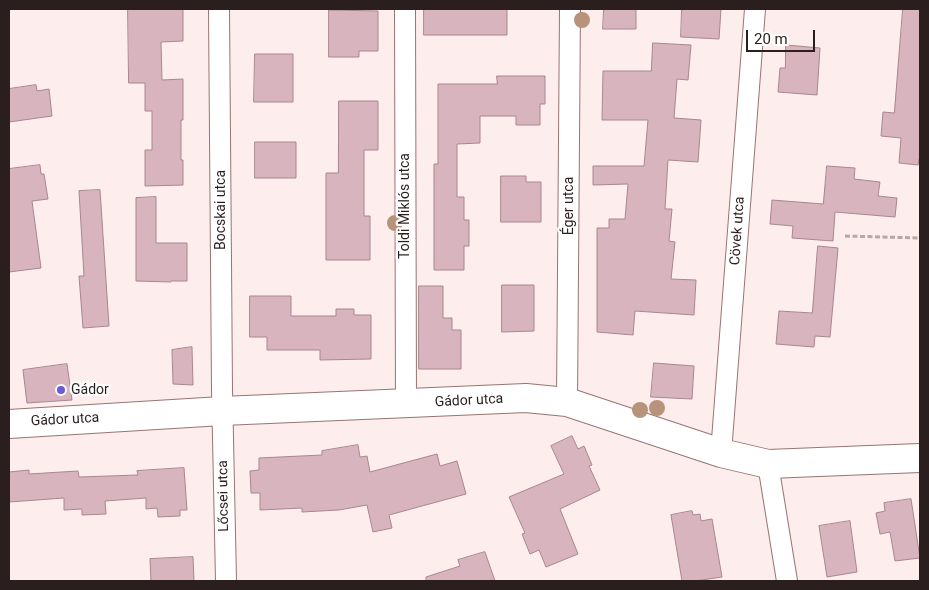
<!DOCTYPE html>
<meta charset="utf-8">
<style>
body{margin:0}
#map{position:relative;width:929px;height:590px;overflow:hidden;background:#fdedec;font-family:Roboto,sans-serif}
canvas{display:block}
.frame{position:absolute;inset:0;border:10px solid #2b1e1e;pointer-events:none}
.scale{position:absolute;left:746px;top:30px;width:69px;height:22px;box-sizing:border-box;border:2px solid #2b1e1e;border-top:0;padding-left:6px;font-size:15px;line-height:18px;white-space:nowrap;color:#2b1e1e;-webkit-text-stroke:4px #fefefe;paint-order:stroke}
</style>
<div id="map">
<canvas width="929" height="590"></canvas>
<div class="frame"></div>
<div class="scale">20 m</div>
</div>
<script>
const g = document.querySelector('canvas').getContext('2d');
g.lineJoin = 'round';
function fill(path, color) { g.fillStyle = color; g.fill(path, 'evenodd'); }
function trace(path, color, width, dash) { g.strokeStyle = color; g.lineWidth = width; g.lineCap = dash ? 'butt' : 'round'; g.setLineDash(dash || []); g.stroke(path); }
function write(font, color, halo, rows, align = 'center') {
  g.font = font + ' Roboto,sans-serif'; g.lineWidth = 4.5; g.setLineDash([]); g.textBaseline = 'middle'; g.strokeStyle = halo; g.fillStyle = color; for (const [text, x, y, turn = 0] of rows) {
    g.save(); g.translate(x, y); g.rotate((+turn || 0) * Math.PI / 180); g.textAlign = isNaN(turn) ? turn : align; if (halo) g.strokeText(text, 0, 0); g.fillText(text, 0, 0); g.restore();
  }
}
const building = new Path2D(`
 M128,9h55v32l-22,1 1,38 21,-1v41h-2v40h2v25l-38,1v-36h7v-39h-7v-28h-16z
 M424,9h83v26h-83z
 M604,9h32v20h-33z
 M682,9h39l-2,30 -38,-2z
 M903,9h17v150h-1l-1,6 -19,-2 2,-25 -20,-2 2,-24 11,1z
 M329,10l49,1v40h-19v6h-30z
 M653,43l38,2 -3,35 -11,-1 -3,39 27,2 -3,42 -30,-2 -3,49h7l-3,32 6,1 -4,37 25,1 -2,35 -59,-4 -2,24 -36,-3v-104h12v-9h16l3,-35 -35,1v-19h51l4,-46h-46l1,-49h48z
 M786,45l34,3 -3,47 -39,-3 2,-24h5z
 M255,54h38v48h-39z
 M497,76h48v28h-5v21h-24v-9h-36v27l-23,1v53h7v23h5v26h-5v24h-30v-106h4v-80h59z
 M36,85l1,6 12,-2 3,27 -43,6v-33z
 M339,101h39v49h-14v66h6v44h-44v-87h12z
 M255,142h41v36h-41z
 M40,165l1,9h3l4,25 -16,2 9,67 -32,4v-103z
 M827,166l28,2 -1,11 26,3 -2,14 19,2 -2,19 -60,-5 -2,29 -41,-3 1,-12 -23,-2 2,-24 51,4z
 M501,176h25v6h15v40h-40z
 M100,190l9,136 -26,2 -4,-52h5l-5,-85z
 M156,197v46h31v38h-16v1l-35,-1v-83z
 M818,246l20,2 -8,89 -15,-1 -1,11 -38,-3 3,-33 33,2z
 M502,285h32v46l-32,1z
 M419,286h24v32h9v12h9v39h-42z
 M250,296h41v20h45v-7h18v6h17v44l-51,1v-10h-53v-13h-17z
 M192,347l1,38 -20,-1 -1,-34z
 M654,363l40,3 -2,33 -41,-2z
 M67,364l5,36 -45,3 -4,-33z
 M572,436l6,13 6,-3 8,19 -3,1 11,24 -40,19 18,45 -32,13 -7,-17 -9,4 -8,-20 3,-1 -16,-36 55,-23 -13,-28z
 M358,445l2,12 7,-1 3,16 67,-18 3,12 17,-5 9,33 -77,21 3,13 -19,4 -6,-27 -28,5 -37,2v-4l-42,2v-17h-9l-1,-22 9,-1v-12l63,-3v-4z
 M184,468l3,42h-7v6l-22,1 -1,-9 -11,1v-11l-41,3 1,13 -24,1v-6l-18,1v-12l-55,4v-30l20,-2v4l49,-3 1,6 59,-2 -1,-4z
 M911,499l9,59 -25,3 -5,-29 -10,2 -4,-21 9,-2 -1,-8z
 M692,511l1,4 7,-1 1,7 11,-2 10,58 -27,4h-13l-11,-66z
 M850,521l7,51 -30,5 -8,-51z
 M485,552l10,29h-69v-4l34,-11 -2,-6z
 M193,557l1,24h-43l-1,-22z`);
fill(building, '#d8b4be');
trace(building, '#a88690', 1);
const street = new Path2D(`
 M219,9l3,381 4,191
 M405,9l1,395
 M567,402l3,-393
 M721,453l34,-444
 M768,464l19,117`);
const secondary = new Path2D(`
 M9,424l213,-13 304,-13 41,4 154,51 47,11 152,-6`);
trace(street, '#977474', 22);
trace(secondary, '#977474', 30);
trace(new Path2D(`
 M845,236l75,2`), '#b7a8a8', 3, [5, 2.5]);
trace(street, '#fff', 20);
trace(secondary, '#fff', 28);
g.fillStyle = '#b7937c';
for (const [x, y] of [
 [582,20],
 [395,223],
 [657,408],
 [640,410]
]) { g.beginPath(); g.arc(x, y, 8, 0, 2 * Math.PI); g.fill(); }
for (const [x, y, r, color] of [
 [61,390,5,"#685bd4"]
]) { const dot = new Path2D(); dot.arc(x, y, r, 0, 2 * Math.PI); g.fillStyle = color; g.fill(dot); trace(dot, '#fefefe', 2); }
write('14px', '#2b1e1e', '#fefefe', [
 ["Toldi Miklós utca",405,206,-90],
 ["Éger utca",569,206,-90],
 ["Bocskai utca",221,210,-90],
 ["Cövek utca",738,231,-86],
 ["Gádor utca",469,401,-3],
 ["Gádor utca",65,420,-3],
 ["Lőcsei utca",224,496,-91]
]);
write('14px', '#2b1e1e', '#fefefe', [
 ["Gádor",71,390]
], 'left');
</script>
